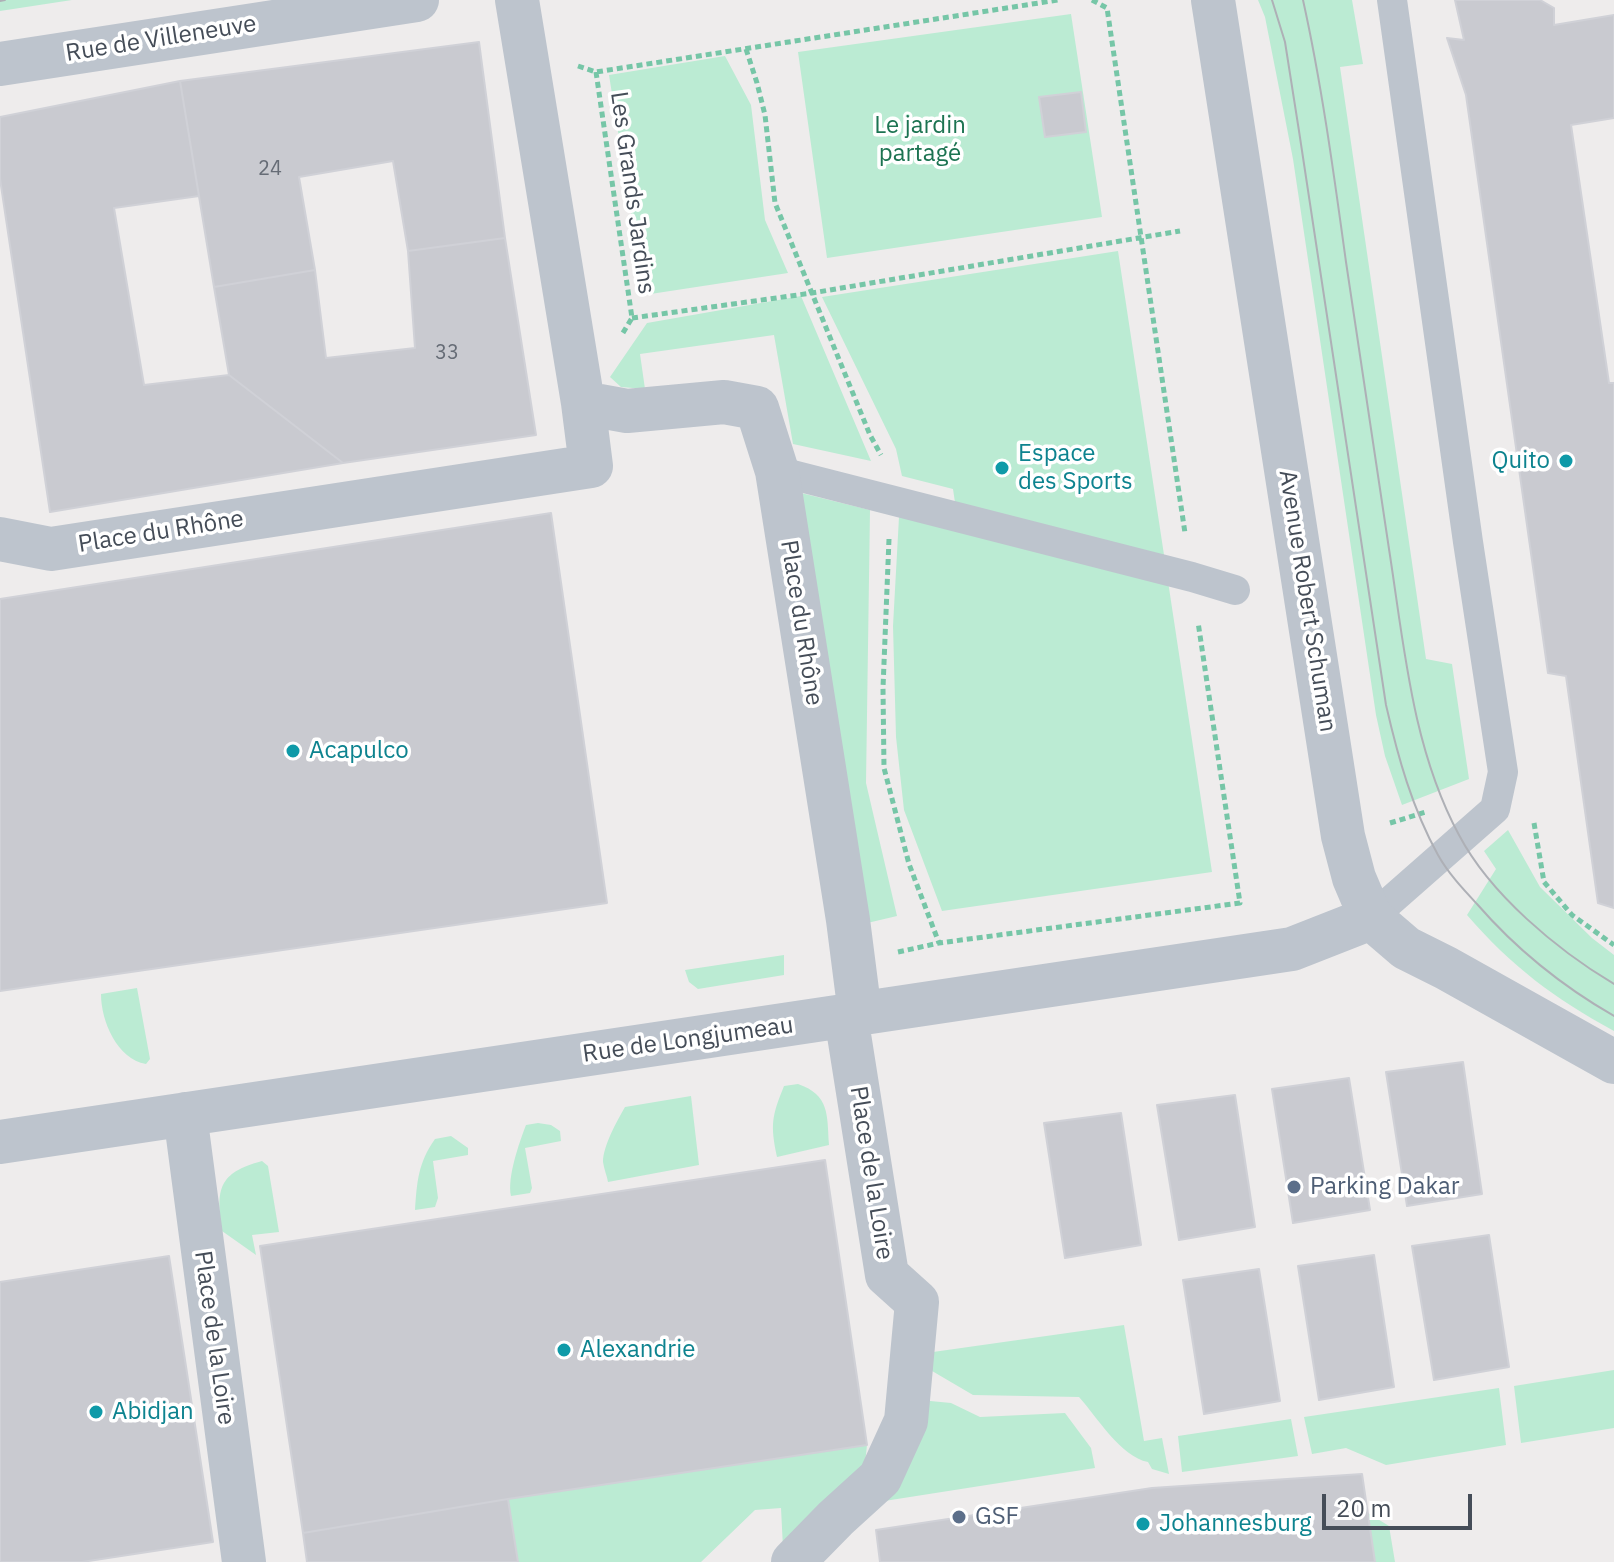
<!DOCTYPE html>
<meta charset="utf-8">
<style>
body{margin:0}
#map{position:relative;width:1614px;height:1562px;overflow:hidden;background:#eeecec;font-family:"IBM Plex Sans",sans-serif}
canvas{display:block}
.scale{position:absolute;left:1322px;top:1494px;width:150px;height:36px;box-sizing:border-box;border:4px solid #454d58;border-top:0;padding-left:10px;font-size:24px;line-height:28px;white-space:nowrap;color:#454d58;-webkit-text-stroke:6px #fff;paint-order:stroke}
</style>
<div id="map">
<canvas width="1614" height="1562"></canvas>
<div class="scale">20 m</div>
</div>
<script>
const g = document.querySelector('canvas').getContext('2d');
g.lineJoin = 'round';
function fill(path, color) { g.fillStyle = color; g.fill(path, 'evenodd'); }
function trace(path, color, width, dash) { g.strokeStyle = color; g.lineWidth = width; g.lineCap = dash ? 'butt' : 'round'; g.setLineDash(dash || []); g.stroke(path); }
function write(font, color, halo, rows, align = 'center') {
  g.font = font + ' "IBM Plex Sans",sans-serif'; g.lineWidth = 7; g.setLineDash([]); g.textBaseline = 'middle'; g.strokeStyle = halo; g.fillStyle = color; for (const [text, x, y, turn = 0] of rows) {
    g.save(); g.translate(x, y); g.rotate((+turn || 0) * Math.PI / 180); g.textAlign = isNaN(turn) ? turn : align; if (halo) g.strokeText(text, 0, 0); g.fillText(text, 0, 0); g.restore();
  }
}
fill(new Path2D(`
 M0,0h72l-72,11z
 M1258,0h94l11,64 -23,3 86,592 26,5 17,115 -67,26 -17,-49 -9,-41 -83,-556 -28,-142z
 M1071,14l31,203 -275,41 -29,-206z
 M725,56l26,49 14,115 23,53 -144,22 -35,-220z
 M1118,251l94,621 -270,39 -38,-101 -8,-73 -3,-111 6,-109 60,13 -6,-41 -51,-13 -6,-27 -74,-152z
 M801,296l70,165 -78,-17 -19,-109 -134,19 5,35 -24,-2 -11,-10 37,-54z
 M797,492l73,18 -4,273 31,133 -34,8z
 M1508,830l32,57 52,51 22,17v76c-60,-33 -102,-64 -147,-116l29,-46 -12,-18z
 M784,955v20l-86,14 -9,-7 -4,-12z
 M137,988l13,71 -4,5c-29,-5 -45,-43 -45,-70z
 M798,1084c32,11 29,31 31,61l-52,12c-7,-33 -5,-41 7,-71z
 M691,1096l8,69 -91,17c-1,-6 -4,-13 -5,-20 0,-16 14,-41 22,-55z
 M538,1123l13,2 9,6 1,10 -36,7 7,40 -2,5 -19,3c-4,-18 8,-53 15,-71z
 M451,1136l17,12v7l-35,6 5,37 -3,9 -20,3c2,-28 3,-47 20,-71z
 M262,1161l6,5 11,66 -27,3 4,20 -34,-24c-6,-42 -4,-58 40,-70z
 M1124,1325l20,116 18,-3 7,36 -17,-5 -4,-7c-27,-5 -51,-45 -69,-65l-106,-2 -46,-27 6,-16z
 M1614,1370v58l-93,15 -7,-57z
 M1499,1388l7,57 -120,20 -40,-17 -34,6 -8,-37z
 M920,1400l31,3 29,14 85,-4 26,35 4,20 -217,34z
 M1291,1419l7,37 -116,16 -4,-36z
 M867,1445l-2,19 -82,84 -2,-40 -26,2 -54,52h-183l-10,-63z
 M1368,1513l21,13 6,36h-20z`), '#bbebd3');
const building = new Path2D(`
 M1455,0h85l14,8v17l60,-10v103l-43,7 38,258h5v525l-16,-5 -32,-227 -18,-3 -82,-578 -19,-57 17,2z
 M479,42l26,196 -97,13 -15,-90 -94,16 16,93 -101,17 -34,-206z
 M180,81l19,115 -85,12 30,177 85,-10 114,88 -293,49 -50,-333v-62z
 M1081,92l5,40 -41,5 -6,-40z
 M505,238l31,197 -193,28 -114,-88 -15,-88 101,-17 11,88 89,-10 -7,-97z
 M551,513l56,390 -607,88v-392z
 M1463,1062l19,132 -75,12 -21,-134z
 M1349,1078l21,132 -77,13 -21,-134z
 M1235,1095l20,132 -76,13 -22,-135z
 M1121,1113l20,132 -76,13 -21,-135z
 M825,1160l42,285 -359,54 -205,34 -43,-287z
 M1489,1235l20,132 -75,13 -22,-134z
 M1374,1255l20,132 -75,13 -21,-134z
 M169,1256l44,286 -131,20h-82v-280z
 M1259,1269l21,132 -76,13 -21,-134z
 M1362,1474l13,88h-495l-4,-32 276,-42z
 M508,1499l10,63h-211l-4,-29z`);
fill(building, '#c9cad0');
trace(building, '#d0d1d7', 2);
trace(new Path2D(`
 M1092,0l15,8 78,525
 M746,49l11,34 8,32 10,88 95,232 11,20
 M578,66l18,6 462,-72
 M596,72l36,246 -11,18
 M632,318l180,-25 368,-62
 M889,539l-6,149 1,80 25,96 30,79
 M1390,823l36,-11
 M1534,823l10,59 28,33 42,30
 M898,952l41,-9 301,-40 -42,-281`), '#76c6a7', 5, [6, 4]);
trace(new Path2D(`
 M777,471l415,106 43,13
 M1371,918l124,-109 8,-37 -35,-230 -76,-542`), '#bdc4cd', 30);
trace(new Path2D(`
 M1213,0l130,836 11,42 17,40 35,30 40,20 168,94
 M0,64l417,-64
 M583,403l44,8 97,-9 33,6 20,63 71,449 12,94
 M0,539l51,10 540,-83 -8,-63 -66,-403
 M185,1114l59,448
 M0,1142l1292,-193 79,-31
 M793,1562l43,-44 44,-40 26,-57 11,-119 -30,-27 -41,-259`), '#bdc4cd', 44);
trace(new Path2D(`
 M1272,0l13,42 14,89 87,574c12,52 26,103 52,150 10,18 25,34 39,49 39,45 85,82 137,112
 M1303,0c19,86 31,175 43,262 14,96 29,191 43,287 15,96 23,199 70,286 31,59 98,115 155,149
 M0,1l5,-1`), '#aeb0b6', 2);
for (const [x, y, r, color] of [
 [1566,461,8,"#0f9aa8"],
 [1002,468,8,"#0f9aa8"],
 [293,751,8,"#0f9aa8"],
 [1294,1187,8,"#5c6f8a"],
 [564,1350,8,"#0f9aa8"],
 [96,1412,8,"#0f9aa8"],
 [959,1517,8,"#5c6f8a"],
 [1143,1524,8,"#0f9aa8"]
]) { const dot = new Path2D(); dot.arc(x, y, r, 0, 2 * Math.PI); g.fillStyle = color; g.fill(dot); trace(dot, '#fff', 3); }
write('20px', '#666c76', null, [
 ["24",270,169],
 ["33",447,353]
]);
write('24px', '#454d58', '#fff', [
 ["Rue de Villeneuve",161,39,-9],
 ["Les Grands Jardins",632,193,82],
 ["Place du Rhône",161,532,-9],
 ["Avenue Robert Schuman",1307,601,81],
 ["Place du Rhône",801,623,81],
 ["Rue de Longjumeau",688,1040,-8],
 ["Place de la Loire",871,1173,81],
 ["Place de la Loire",214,1338,82]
]);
write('24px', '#1c7351', '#fff', [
 ["Le jardin",920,126],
 ["partagé",920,154]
]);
write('24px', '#0d838f', '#fff', [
 ["Espace",1018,454],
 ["des Sports",1018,482],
 ["Quito",1550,461,"right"],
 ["Acapulco",309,751],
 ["Alexandrie",580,1350],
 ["Abidjan",112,1412],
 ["Johannesburg",1159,1524]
], 'left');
write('24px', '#4e5e75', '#fff', [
 ["Parking Dakar",1310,1187],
 ["GSF",975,1517]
], 'left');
</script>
